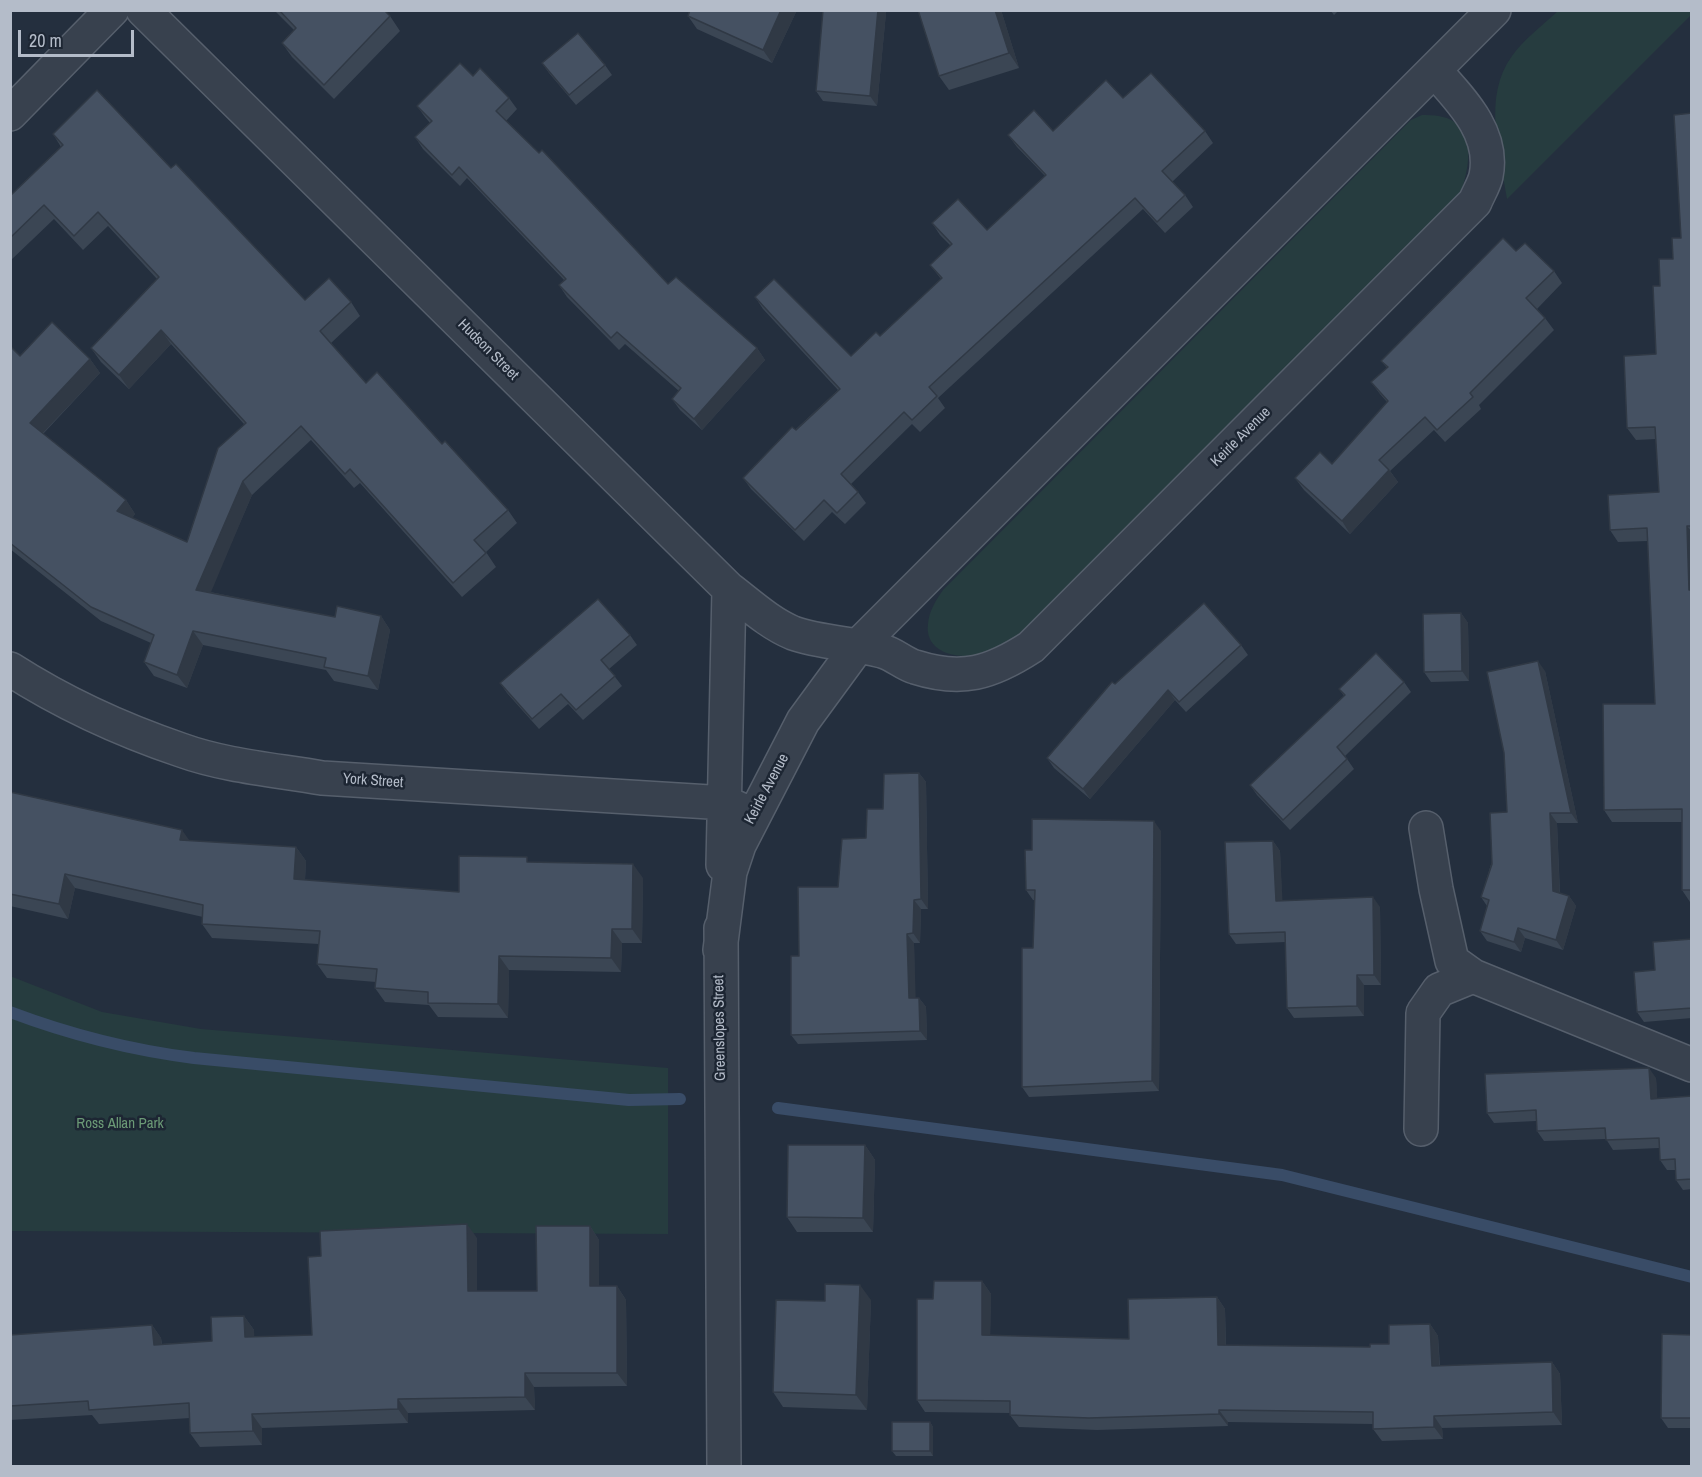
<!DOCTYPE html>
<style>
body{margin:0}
#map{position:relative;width:1702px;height:1477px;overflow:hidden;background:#242f3e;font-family:"Archivo Narrow",sans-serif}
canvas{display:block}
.frame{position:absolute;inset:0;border:12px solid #b4bcc9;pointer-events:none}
.scale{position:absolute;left:18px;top:30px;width:116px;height:27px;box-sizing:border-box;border:3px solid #b4bcc9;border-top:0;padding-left:8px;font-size:18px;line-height:21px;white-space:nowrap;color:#b4bcc9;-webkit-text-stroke:4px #1d2633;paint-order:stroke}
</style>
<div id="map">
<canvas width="1702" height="1477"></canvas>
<div class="frame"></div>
<div class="scale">20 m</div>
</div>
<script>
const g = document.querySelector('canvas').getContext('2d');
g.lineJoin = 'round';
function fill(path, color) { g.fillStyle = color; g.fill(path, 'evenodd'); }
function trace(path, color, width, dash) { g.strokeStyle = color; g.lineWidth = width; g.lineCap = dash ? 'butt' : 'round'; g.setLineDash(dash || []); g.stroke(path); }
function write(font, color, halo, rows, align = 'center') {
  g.font = font + ' "Archivo Narrow",sans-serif'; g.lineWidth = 5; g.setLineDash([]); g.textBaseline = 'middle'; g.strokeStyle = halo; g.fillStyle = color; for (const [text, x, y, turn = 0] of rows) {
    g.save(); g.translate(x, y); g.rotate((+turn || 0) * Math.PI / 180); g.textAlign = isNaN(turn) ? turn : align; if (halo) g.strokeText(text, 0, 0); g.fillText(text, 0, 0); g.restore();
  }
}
fill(new Path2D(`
 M1558,11h133v4l-184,184c-7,-46 -25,-102 5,-143 12,-17 31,-31 46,-45z
 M1422,115c61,-2 49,48 36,88l-423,421c-17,11 -34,23 -53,29 -22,8 -58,0 -54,-29 1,-13 8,-24 15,-34l468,-470z
 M10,976l92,36 99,17 467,39v166l-657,-3z`), '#263c3f');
trace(new Path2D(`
 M10,1012c61,23 120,38 184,46l435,42 51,-1
 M778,1108l504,67 410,102`), '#394c67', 12);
const minor = new Path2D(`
 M143,10l586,579c20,15 40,34 64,44 28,10 60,10 89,18 12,3 22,13 33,16 47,15 76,6 116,-20l444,-445c3,-8 9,-17 11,-26 9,-43 -26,-77 -52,-106
 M10,114l102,-104
 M10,669c53,34 112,61 171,81 44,16 95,20 141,28l404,25 20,9
 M1426,828l10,61 16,72 21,15 219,89
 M723,865l6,-276
 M721,928l3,538
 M720,950l10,-78 9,-27 64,-124 55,-75 636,-636
 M1421,1129l2,-116 16,-23 34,-14`);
trace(minor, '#565f6c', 36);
trace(minor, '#38414e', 33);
fill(new Path2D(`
 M274,10h110l6,6 10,15 -66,68 -42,-42 -10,-14 12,-13z
 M797,10l-25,53 -75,-34 -9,-13z
 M823,10h61l2,3 -9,93 -54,-5 -7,-10z
 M1001,10l18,58 -70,22 -10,-14z
 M1330,10h9l-5,5z
 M542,63l63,2 7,10 -36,30 -27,-32z
 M473,76l36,22 8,11 -11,12 162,163 89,64 8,12 -63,70 -22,-20 -8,-11 7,-8 -54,-47 -6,6 -52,-53 -8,-12 5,-5 -97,-102 -7,8 -37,-37 -8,-12 15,-14 -5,-6 -8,-11z
 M1123,98l82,33 8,12 -41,39 13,13 8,12 -28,26 -22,-24 -205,189 7,10 -25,24 -8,-8 -61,60 7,8 8,11 -21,21 -13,-12 -28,29 -53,-52 -8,-11 95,-88 -75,-81 -8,-12 96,59 29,-20 61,-57 -11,-14 21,-19 -11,-11 -8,-12 55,7 58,-54 -28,-29 -9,-12 45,-4z
 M1692,113v789h-2l-8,-12v-68h-70l-8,-12 51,-106 -7,-163 -30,1 -8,-12 49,-38 -3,-53 -20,1 -9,-12 29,-74 4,-68 13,-27 8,-21z
 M53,134l118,34 134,132 46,2 9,14 -29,27 35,40 76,61 66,66 9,13 -31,29 10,15 -34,30 -102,-114 -6,5 -43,-48 -59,55 -42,97 125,25 46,-1 9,14 -12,60 -44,-9 -8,-11 -123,-25 -16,43 -33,-12 -10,-14 7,-19 -50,-22 -91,-72v-203l10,10 70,3 10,14 -57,61 83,66 9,14 -3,4 55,24 57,-118 -73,-80 -42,45 -28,-27 -10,-14 66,-69 -49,-53 -25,24 -29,-31 -44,42v-65l51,-49z
 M1516,251l38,20 8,12 -25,26 8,9 9,12 -75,75 2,4 -36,33 -11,-12 -44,41 8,11 -48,52 -46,-44 -9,-12 37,-14 55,-62 -7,-8 -9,-12 16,-14 -6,-7z
 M1461,613l7,10 1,58 -38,1 -7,-10z
 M630,635l7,10 -28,24 13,17 -39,34 -15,-16 -29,25 -32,-36 -7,-10z
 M1241,645l7,10 -62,57 -11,-12 -85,99 -36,-31 -7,-10 68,-74z
 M1545,671l33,152h-21l3,70 9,3 7,10 -13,44 -38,-12 -4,14 -34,-11 -7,-10 7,-25 -6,-9 26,-85z
 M1404,682l7,10 -66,64 9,13 -64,61 -33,-35 -7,-10 94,-89 -5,-7z
 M919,773l7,9 2,127h-7l-1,34h-6l1,55h4l7,9 1,33 -129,4 -7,-9 8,-79 67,-118 17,-29z
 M10,792l179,49 107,6 10,14 -1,19 154,12 72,-30 112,16 -1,65h-20l-1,29 -112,-2 -1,48 -70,-1 -9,-12 -44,-3 -10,-14 1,-6 -49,-4 -10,-14 2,-20 -107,-6 -10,-14 1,-7 -128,-29 -7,31 -58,-13z
 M1161,831l-2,260 -130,6 -7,-10 11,-139 2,-48h-2l-7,-10 6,-40z
 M1273,841l7,10 2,50 98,6 1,78h-17v31l-70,2 -7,-10 -1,-66 -50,2 -7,-10z
 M1692,939v79l-48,4 -7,-10 18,-42z
 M1656,1078l1,20 35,-2v93l-9,1 -7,-10v-10h-9l-7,-10 -1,-12 -46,2 -7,-11 -62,2 -7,-10 -1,-10 -42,2 -7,-10z
 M865,1145l10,15 -2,72h-76l-10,-15z
 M590,1226l9,14v46h18l9,14 1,86 -93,1 1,23 -127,3v10l-146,5v17l-62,2 -10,-14v-15l-91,6 -7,-9 -82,5v-85l142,-10 9,13 1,6 50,-3 32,-25 10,14v7l58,-2 165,-97v53h60z
 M982,1281l9,13 -1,42 139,3 88,-42 8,12 1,36 144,2 19,-3 41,-20 8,12 2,30 112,-4 8,12 2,51 -120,3 1,11 -61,2 -9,-12v-5l-145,-2v4l-131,4 -78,-3 -9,-12v-2l-85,-1 -8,-12 16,-101z
 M871,1300l-4,110 -84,-3 -10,-15z
 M1692,1335v93h-24l-7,-10z
 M930,1422l3,5v29h-37l-4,-5z`), '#3b4654');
fill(new Path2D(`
 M781,10h16l-25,53 -9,-13z
 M878,10h6l2,3 -9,93 -7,-10z
 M995,10h6l18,58 -10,-15z
 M161,330l10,14 -42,45 -10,-14z
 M757,348l8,12 -63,70 -8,-11z
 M90,359l10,14 -61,64 -9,-14z
 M1389,470l9,12 -48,52 -8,-13z
 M243,481l9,14 -46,109 -10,-14z
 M126,500l9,14 -8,11 -10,-14z
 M1687,526l5,6v61l-3,-3z
 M1461,613l7,10 1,58 -7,-10z
 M381,616l9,14 -12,60 -10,-14z
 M193,631l10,14 -16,43 -10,-13z
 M1538,661l7,10 33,152 -7,-10z
 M1168,690l7,10 -85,99 -7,-10z
 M919,773l7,9 2,127 -7,-10z
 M1550,813l7,10 3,78 -7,-10z
 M1154,821l7,10 -2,260 -7,-10z
 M182,830l10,14 -12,-4z
 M1273,841l7,10 3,60 -7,-10z
 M296,847l10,14 -2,32 -10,-14z
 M633,864l10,14 -1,65 -10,-14z
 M65,874l10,14 -7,31 -9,-15z
 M1569,896l7,10 -13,44 -7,-10z
 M1373,897l7,10 1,78 -7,-10z
 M914,900l7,9 -1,34 -7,-10z
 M1518,928l7,10 -4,14 -7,-10z
 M612,929l10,14 -1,29 -10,-14z
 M907,934l7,9 2,65 -7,-10z
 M499,956l10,14 -1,48 -10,-14z
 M1357,975l7,10v31l-7,-10z
 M919,998l7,9 1,33 -7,-9z
 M1649,1068l7,10 2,31 -7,-10z
 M865,1145l10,15 -2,72 -10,-14z
 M467,1224l10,14v67l-9,-14z
 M590,1226l9,14v60l-9,-14z
 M982,1281l9,13 -1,53 -8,-12z
 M860,1285l11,15 -4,110 -11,-15z
 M617,1286l9,14 1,86 -10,-13z
 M1217,1297l8,12 1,48 -8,-12z
 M244,1316l10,14 1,21 -10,-14z
 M1430,1324l8,12 2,42 -8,-12z
 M152,1325l9,13 2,21 -9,-14z
 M1552,1362l8,12 2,51 -9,-13z
 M525,1373l9,14 1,23 -10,-13z
 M398,1399l10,14v10l-10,-14z
 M1219,1410l9,12v4l-9,-12z
 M252,1414l10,14v17l-9,-14z
 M1434,1416l8,12 1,11 -9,-12z
 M930,1422l3,5v29l-3,-5z`), '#303945');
const building = new Path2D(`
 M279,10h105l6,6 -66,69 -42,-42 14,-15z
 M690,10h91l-18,40 -75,-34z
 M823,10h55l-8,86 -54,-5z
 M918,10h77l14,43 -70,23z
 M578,33l27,32 -36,30 -27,-32z
 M460,63l13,13 7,-8 29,30 -13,13 43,42 3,-3 126,134 8,-7 81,71 -63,71 -22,-20 9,-11 -64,-56 -6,6 -52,-53 7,-6 -107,-112 -7,8 -37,-38 17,-16 -15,-15z
 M1151,73l54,58 -43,40 23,24 -28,27 -22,-24 -206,189 8,9 -25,24 -8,-8 -63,62 17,18 -21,21 -13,-13 -29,30 -52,-52 49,-51 4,3 44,-41 -85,-92 19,-18 77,77 25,-24 4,4 62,-58 -12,-13 22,-21 -20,-21 26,-24 29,31 59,-55 -38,-40 26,-25 19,21 53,-51 17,18z
 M97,90l74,78 5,-4 129,136 24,-22 22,24 -31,29 46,52 11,-11 65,72 3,-3 63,69 -34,30 12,13 -33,30 -103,-114 -5,5 -44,-48 -58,55 -47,109 139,27 2,-11 44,10 -13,60 -44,-9 2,-9 -133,-27 -16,44 -33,-13 10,-27 -63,-28 -81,-64v-197l10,10 32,-34 38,37 -60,64 96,77 -9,11 70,31 31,-94 28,-25 -85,-93 -42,45 -28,-27 68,-71 -61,-65 -24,24 -30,-31 -34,33v-42l53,-51 -10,-11z
 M1692,113v413h-5l2,64h3v300h-10v-81l-78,1 -1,-106h52l-8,-176 -37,2 -2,-35 51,-3 -4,-65 -28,1 -3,-72 32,-2 -3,-68h7l-1,-27h14l-1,-21h9l-7,-123z
 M1503,238l13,13 9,-8 29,28 -28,27 19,20 -75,75 3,4 -36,33 -12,-13 -46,43 10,10 -47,51 -47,-43 25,-26 12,12 56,-63 -17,-19 17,-15 -7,-6z
 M598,599l32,36 -29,25 14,16 -39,34 -15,-16 -29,25 -32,-36z
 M1204,603l37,42 -62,57 -11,-12 -85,99 -36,-31 65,-76 3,2z
 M1461,613l1,58 -38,1 -1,-58z
 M1376,653l28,29 -67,65 10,12 -64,61 -33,-35 95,-90 -6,-6z
 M1538,661l33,152h-21l3,78 16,5 -13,44 -38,-12 -4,14 -34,-11 9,-31 -8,-3 11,-33 -2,-51 17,-1 -3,-59 -17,-81z
 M919,773l2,126 -7,1 -1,33 -6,1 2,64h10l1,33 -129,4v-79h8l-1,-69h40l4,-48 24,-1 1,-29h16l1,-35z
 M10,792l172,38 -2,10 116,7 -2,32 165,13v-36l68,1v5l106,2 -1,65h-20l-1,29 -112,-2 -1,48 -70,-1v-11l-53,-4 2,-19 -60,-5 3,-33 -118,-7 1,-19 -138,-31 -6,30 -49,-10z
 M1032,819l122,2 -2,260 -130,6v-139h11l2,-58h-9l-1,-40h7z
 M1273,841l3,60 97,-4 1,78h-17v31l-70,2 -2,-76 -56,2 -4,-92z
 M1692,939v69l-55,4 -3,-40 21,-2 -2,-28z
 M1649,1068l2,31 41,-3v83l-16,1 -1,-21 -15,1 -1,-22 -53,2 -1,-12 -68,3 -1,-21 -49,3 -2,-39z
 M788,1145h77l-2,73 -76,-1z
 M467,1224l1,67h69l-1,-65h54v60h27v87h-92v24l-127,2v10l-146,5 1,17 -63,2 -1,-30 -100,7 -1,-9 -78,5v-71l142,-10 2,20 58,-4 -1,-24 33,-1 1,21 67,-2 -4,-78 13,-1 -1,-25z
 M934,1281h48v54l147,4 -1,-40 89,-2 1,48 152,2v-3h19v-19l41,-1 2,42 120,-4 1,50 -119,4v11l-61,2v-17l-154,-2v4l-130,4 -79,-3v-14l-93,-1v-101h16z
 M825,1284l35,1 -4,110 -83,-3 3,-92 49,1z
 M1662,1334l30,1v83h-31z
 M892,1422h38v29h-38z`);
fill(building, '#455162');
trace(building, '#303945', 1.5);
write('15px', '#b4bcc9', '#1d2633', [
 ["Hudson Street",488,350,45],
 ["Keirle Avenue",1241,437,-45],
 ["York Street",373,781,4],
 ["Keirle Avenue",767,789,-62],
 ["Greenslopes Street",720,1028,-91]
]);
write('15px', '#6b9a76', '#1d2633', [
 ["Ross Allan Park",120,1124]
]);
</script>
